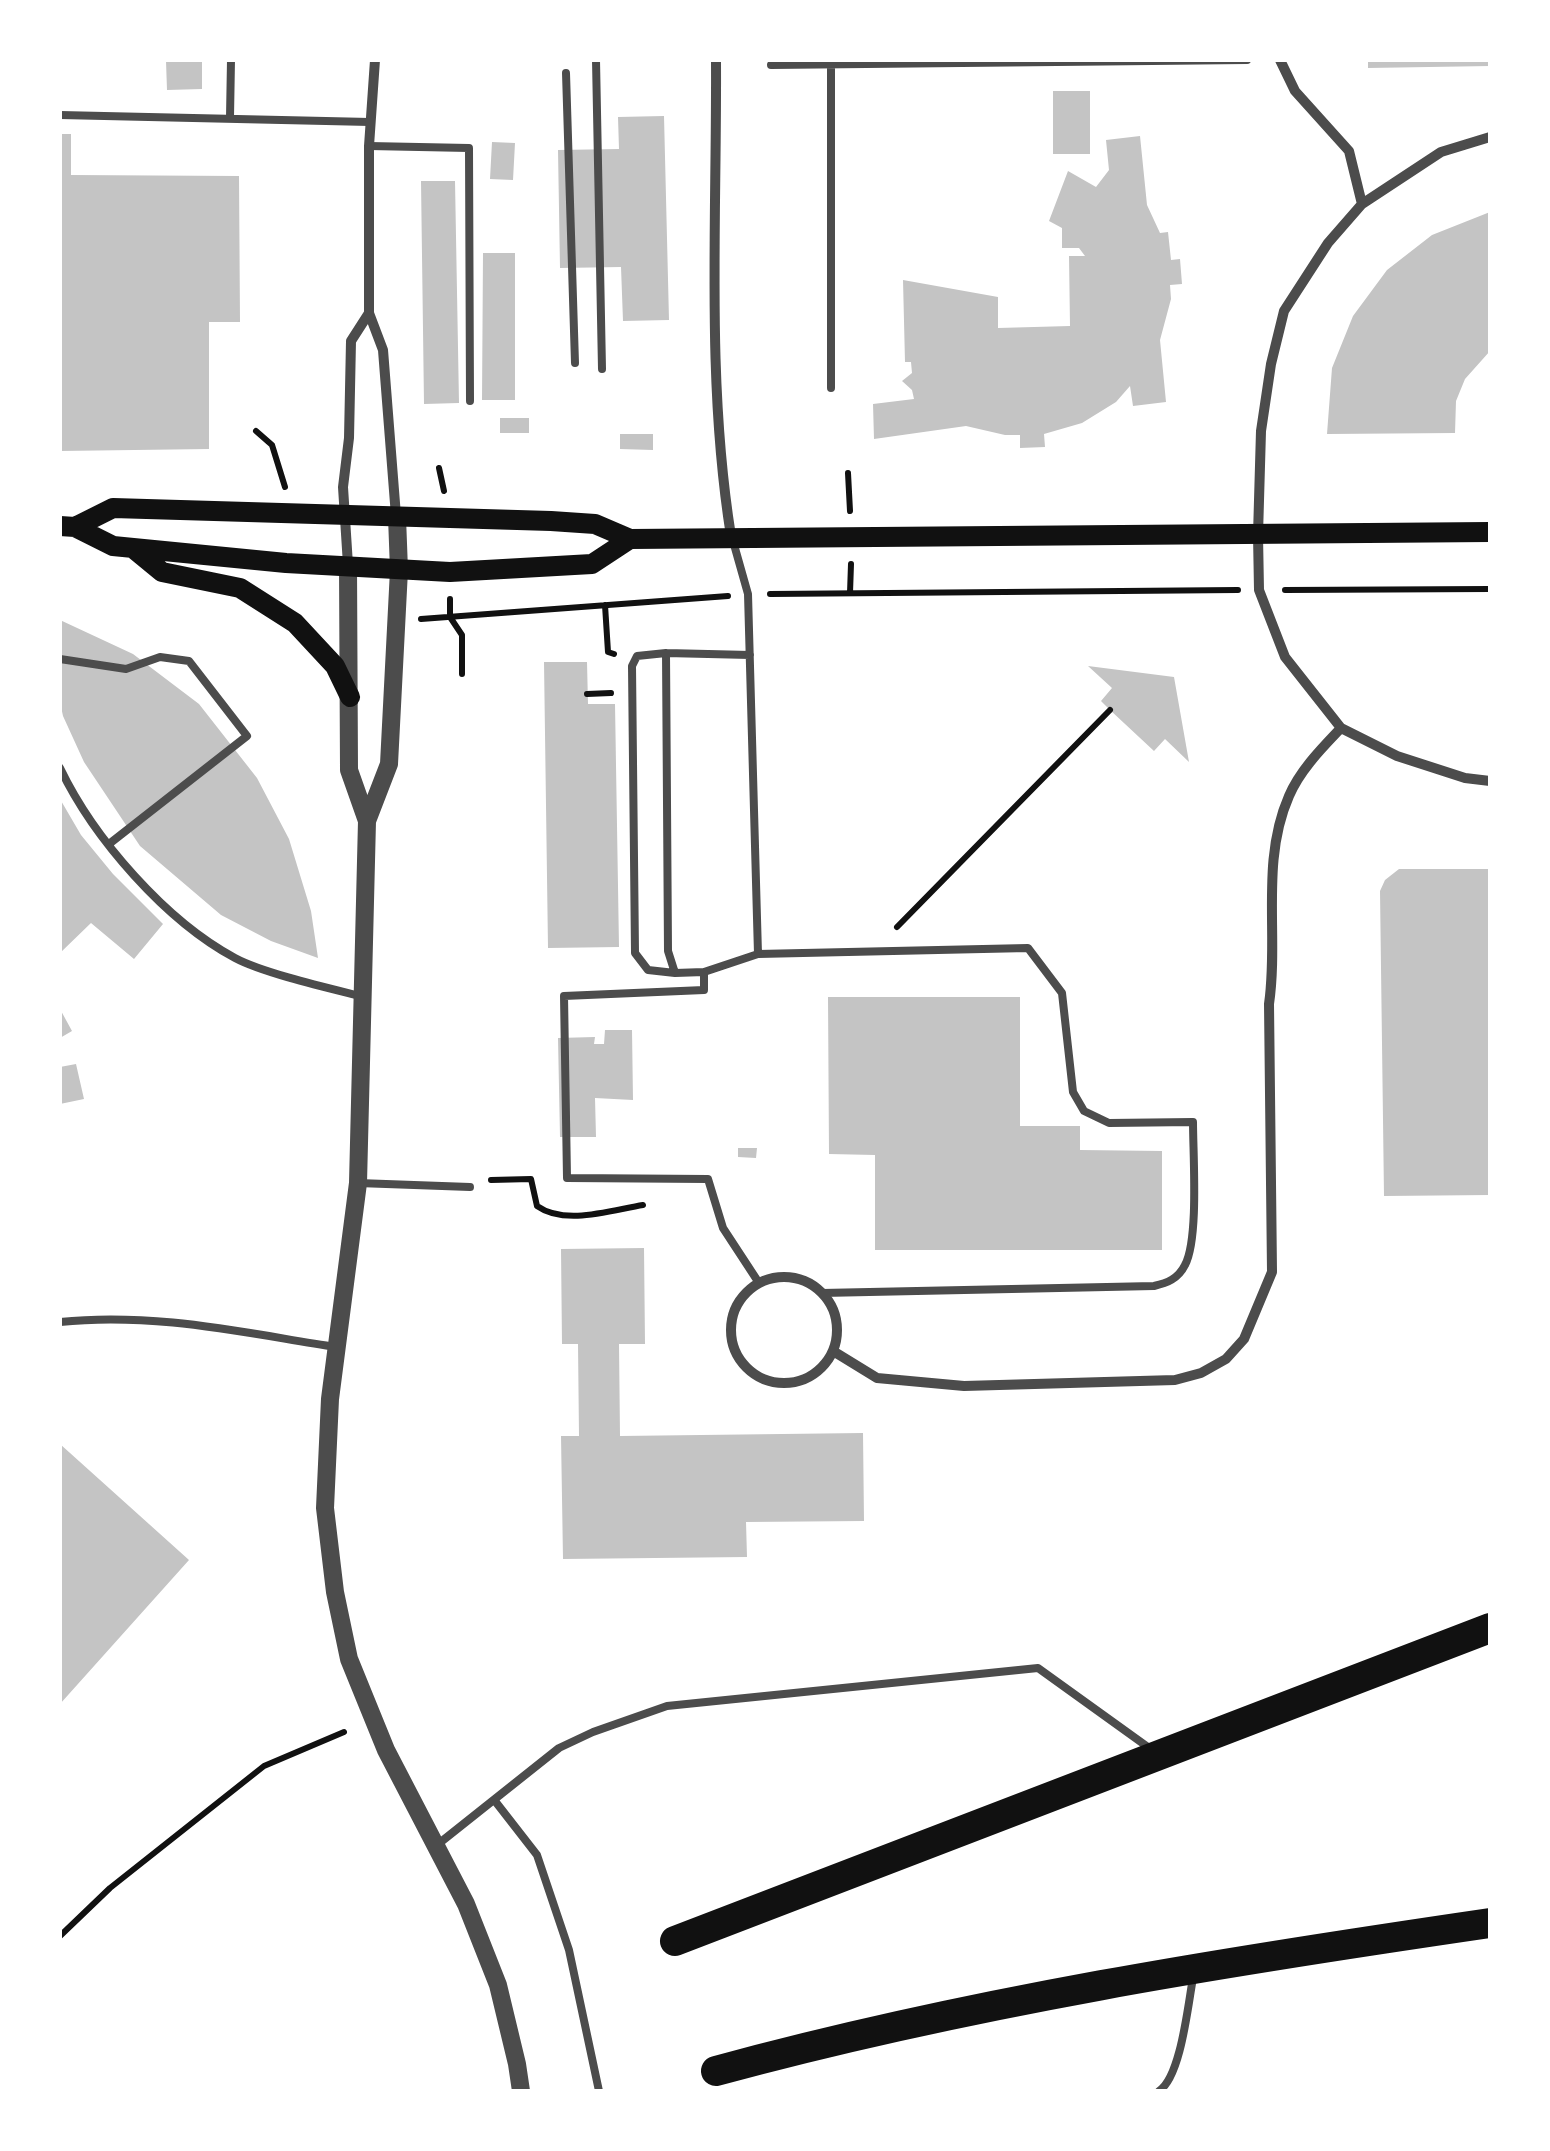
<!DOCTYPE html>
<style>
body{margin:0}
#map{position:relative;width:1550px;height:2151px;overflow:hidden;background:#fff;font-family:Poppins,sans-serif}
canvas{display:block}
.frame{position:absolute;inset:0;border:62px solid #fff;pointer-events:none}
</style>
<div id="map">
<canvas width="1550" height="2151"></canvas>
<div class="frame"></div>
</div>
<script>
const g = document.querySelector('canvas').getContext('2d');
g.lineJoin = 'round';
function fill(path, color) { g.fillStyle = color; g.fill(path, 'evenodd'); }
function trace(path, color, width, dash) { g.strokeStyle = color; g.lineWidth = width; g.lineCap = dash ? 'butt' : 'round'; g.setLineDash(dash || []); g.stroke(path); }
fill(new Path2D(`
 M202,60v29l-35,1 -1,-29z
 M1368,60h122v6l-122,2z
 M1053,91h37v63h-37z
 M664,116l5,204 -46,1 -2,-54 -61,1 -2,-118 61,-1 -1,-32z
 M60,134h11v41l168,1 1,146h-31v127l-149,2z
 M1140,136l7,69 13,28 8,-1 3,28 9,-1 2,25 -12,1 1,14 -11,41 6,62 -33,4 -3,-20 -14,16 -34,21 -38,11 1,13 -25,1v-13h-15l-39,-9 -92,13 -1,-35 41,-5 -2,-9 -10,-9 10,-8 -1,-11h-6l-2,-82 95,17v31l72,-2 -1,-70h16l-6,-8h-17v-20l-13,-7 19,-50 28,16 13,-17 -3,-30z
 M492,142l23,1 -2,37 -23,-1z
 M421,181h34l4,222 -35,1z
 M1490,212v139l-25,28 -9,22 -1,32 -128,1 5,-66 21,-52 34,-46 45,-35z
 M483,253h32v147h-33z
 M500,418h29v15h-29z
 M620,434h33v16l-33,-1z
 M60,620l73,34 66,50 58,74 32,61 22,72 7,47 -47,-17 -50,-26 -81,-69 -56,-84 -21,-46 -3,-14z
 M544,662h43l1,42h27l4,243 -71,1z
 M1088,666l86,11 15,85 -24,-23 -11,12 -44,-41 -9,-9 11,-13z
 M60,799l21,36 32,39 50,50 -29,35 -43,-36 -31,30z
 M1399,869h91v326l-106,1 -4,-305 5,-11z
 M828,997h192v129h60v24l82,1v99h-287v-95l-46,-1z
 M60,1009l12,22 -12,7z
 M605,1030h27l1,70 -38,-2 1,39h-36l-2,-99 37,-1 -1,7h10z
 M76,1064l8,35 -24,5v-37z
 M738,1148h19l-1,10 -18,-1z
 M644,1248l1,96h-26l1,92 243,-3 1,88 -118,1 1,35 -184,2 -2,-123h18l-1,-92h-16l-1,-95z
 M60,1444l129,116 -129,144z`), '#c4c4c4');
trace(new Path2D(`
 M256,431l16,14 13,42
 M439,468l5,23
 M848,473l2,38
 M1285,590l205,-1
 M850,593l1,-29
 M770,594l468,-4
 M450,599v18l12,18v39
 M605,605l3,47 6,2
 M421,619l307,-23
 M587,694l24,-1
 M897,927l213,-217
 M491,1180l40,-1 6,27c28,20 75,4 106,-1
 M60,1936l50,-48 154,-122 80,-34`), '#111', 6);
trace(new Path2D(`
 M596,60l6,309
 M771,65l476,-5
 M566,73l9,290
 M60,115l310,7
 M230,117l1,-57
 M369,146l100,2 1,253
 M831,388v-323
 M733,541l15,53 10,360
 M666,653l-29,3 -5,10 3,287 13,17 27,3
 M750,655l-84,-2 2,298 7,22 29,-1 54,-18 270,-6 34,45 11,99 11,19 25,12 84,-1c0,33 6,117 -8,143 -7,14 -18,18 -31,21l-332,7
 M60,659l66,10 34,-12 29,4 58,75 -138,108
 M60,768c34,71 106,153 175,190 28,15 93,30 125,38
 M704,972v18l-140,6 3,182 141,1 15,49 36,55
 M358,1183l112,4
 M60,1322c94,-10 184,11 276,25
 M495,1801l42,54 32,95 30,141
 M437,1845l122,-97 34,-16 74,-26 371,-38 114,82
 M1159,2091c22,-14 29,-87 34,-113`), '#4c4c4c', 8);
trace(new Path2D(`
 M375,60l-6,86v167l14,37 13,166
 M716,60c1,158 -10,320 15,476
 M1280,60l15,31 54,60 13,53
 M1490,137l-49,15 -79,52 -34,39 -44,68 -13,53 -10,67 -3,104 1,55 26,67 56,71 56,28 68,22 25,3
 M348,565l-5,-78 6,-49 2,-97 18,-28
 M731 1330a53 53 0 1 1 106 0a53 53 0 1 1-106 0Z
 M833,1351l44,27 87,8 211,-6 26,-7 25,-14 18,-20 28,-67 -3,-268c10,-69 -9,-142 20,-208 11,-26 33,-48 52,-68`), '#4c4c4c', 10);
trace(new Path2D(`
 M397,517l2,53 -10,194 -22,57 -9,362 -28,216 -5,109 10,84 14,67 37,91 80,154 32,81 19,79 4,27
 M348,565l1,205 18,51`), '#4c4c4c', 18);
trace(new Path2D(`
 M60,526l15,1 38,19 173,17 164,9 142,-8 38,-25
 M75,527l38,-19 438,13 44,3 35,15 860,-7
 M134,549l28,23 78,16 55,35 40,43 15,31`), '#111', 20);
trace(new Path2D(`
 M675,1941l815,-313
 M716,2071c253,-69 514,-110 774,-148`), '#111', 30);
</script>
